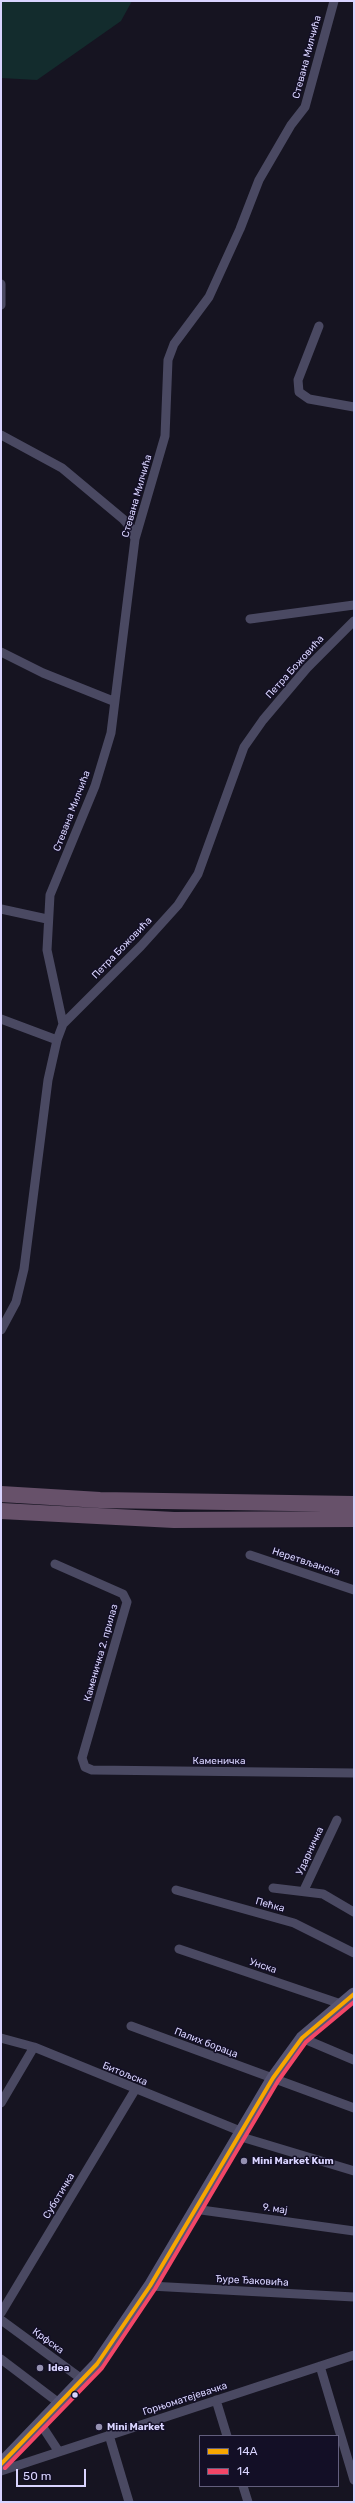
<!DOCTYPE html>
<meta charset="utf-8">
<style>
body{margin:0}
#map{position:relative;width:355px;height:2503px;overflow:hidden;background:#161421;font-family:Rubik,sans-serif}
canvas{display:block}
.frame{position:absolute;inset:0;border:2px solid #d9d4ff;pointer-events:none}
.legend{position:absolute;left:199px;top:2435px;width:140px;height:52px;box-sizing:border-box;background:#130f26;border:1px solid #625e7d;margin:0;padding:5px 7px;list-style:none;font-size:12px;color:#d9d4ff}
.legend li{display:flex;align-items:center;gap:8px;height:20px}
.legend b{width:20px;border:1px solid #625e7d}
.scale{position:absolute;left:16px;top:2469px;width:70px;height:18px;box-sizing:border-box;border:2px solid #d9d4ff;border-top:0;padding-left:5px;font-size:12px;line-height:14px;white-space:nowrap;color:#d9d4ff;-webkit-text-stroke:3px #130f26;paint-order:stroke}
</style>
<div id="map">
<canvas width="355" height="2503"></canvas>
<div class="frame"></div>
<ul class="legend">
<li><b style="height:5px;background:#f7a600"></b>14А</li>
<li><b style="height:5px;background:#f34667"></b>14</li>
</ul>
<div class="scale">50 m</div>
</div>
<script>
const g = document.querySelector('canvas').getContext('2d');
g.lineJoin = 'round';
function fill(path, color) { g.fillStyle = color; g.fill(path, 'evenodd'); }
function trace(path, color, width, dash) { g.strokeStyle = color; g.lineWidth = width; g.lineCap = dash ? 'butt' : 'round'; g.setLineDash(dash || []); g.stroke(path); }
function write(font, color, halo, rows, align = 'center') {
  g.font = font + ' Rubik,sans-serif'; g.lineWidth = 3; g.setLineDash([]); g.textBaseline = 'middle'; g.strokeStyle = halo; g.fillStyle = color; for (const [text, x, y, turn = 0] of rows) {
    g.save(); g.translate(x, y); g.rotate((+turn || 0) * Math.PI / 180); g.textAlign = isNaN(turn) ? turn : align; if (halo) g.strokeText(text, 0, 0); g.fillText(text, 0, 0); g.restore();
  }
}
fill(new Path2D(`
 M1,1h131l-11,20 -84,59 -36,-2z`), '#132c2d');
trace(new Path2D(`
 M1,284v21
 M319,326l-21,54 1,12 10,7 45,8
 M1,435l61,33 61,51 8,9 4,11
 M250,619l104,-14
 M1,652l42,21 70,28
 M1,909l46,10
 M1,1019l56,21
 M63,1024l-16,-74 3,-55 45,-109 16,-53 24,-194 30,-103 3,-76 6,-16 35,-47 31,-68 19,-49 32,-55 14,-18 29,-106
 M1,1330l15,-28 8,-33 24,-189 9,-40 6,-16 78,-78 37,-41 20,-31 46,-127 19,-27 44,-52 47,-47
 M250,1555l104,35
 M55,1564l68,30 4,8 -45,156 3,9 7,3 262,3
 M273,1888l50,6 31,18
 M176,1890l118,33 60,30
 M304,1890l33,-70
 M179,1949l162,55
 M131,2026l223,82
 M1,2038l33,9 206,84
 M302,2038l52,22
 M1,2103l33,-56
 M238,2136l116,35
 M194,2209l160,22
 M150,2286l204,11
 M1,2313l134,-223
 M1,2320l82,60
 M1,2359l58,44
 M320,2366l34,114
 M216,2400l11,36
 M40,2423l19,29
 M109,2435l20,67
 M1,2471l353,-116
 M243,2486l5,16`), '#4a4962', 9);
trace(new Path2D(`
 M1,2464l96,-100 53,-78 123,-208 29,-40 52,-44`), '#575674', 13);
trace(new Path2D(`
 M1,1494l99,6 254,4
 M1,1511l173,9 180,-1`), '#67516a', 16);
trace(new Path2D(`
 M1,2464l96,-100 53,-78 123,-208 29,-40 52,-44`), '#f7a600', 4);
trace(new Path2D(`
 M5,2468l97,-100 53,-79 123,-208 28,-39 48,-40`), '#f34667', 4);
for (const [x, y, r, color] of [
 [244,2161,4,"#9591b1"],
 [40,2368,4,"#9591b1"],
 [75,2395,3.5,"#d9d4ff"],
 [99,2427,4,"#9591b1"]
]) { const dot = new Path2D(); dot.arc(x, y, r, 0, 2 * Math.PI); g.fillStyle = color; g.fill(dot); trace(dot, '#130f26', 1.5); }
write('10px', '#d9d4ff', '#130f26', [
 ["Стевана Милчића",307,57,-75],
 ["Стевана Милчића",137,496,-74],
 ["Петра Божовића",295,667,-48],
 ["Стевана Милчића",72,811,-69],
 ["Петра Божовића",122,948,-46],
 ["Неретвљанска",306,1562,18],
 ["Каменичка 2. прилаз",101,1653,-74],
 ["Каменичка",219,1761],
 ["Ударничка",310,1851,-65],
 ["Пећка",270,1905,16],
 ["Унска",263,1966,19],
 ["Палих бораца",206,2043,21],
 ["Битољска",125,2074,22],
 ["Суботичка",59,2196,-59],
 ["9. мај",275,2209,8],
 ["Ђуре Ђаковића",252,2281,3],
 ["Крфска",48,2341,36],
 ["Горњоматејевачка",185,2399,-18]
]);
write('bold 10px', '#d9d4ff', '#130f26', [
 ["Mini Market Kum",252,2161],
 ["Idea",48,2368],
 ["Mini Market",107,2427]
], 'left');
</script>
